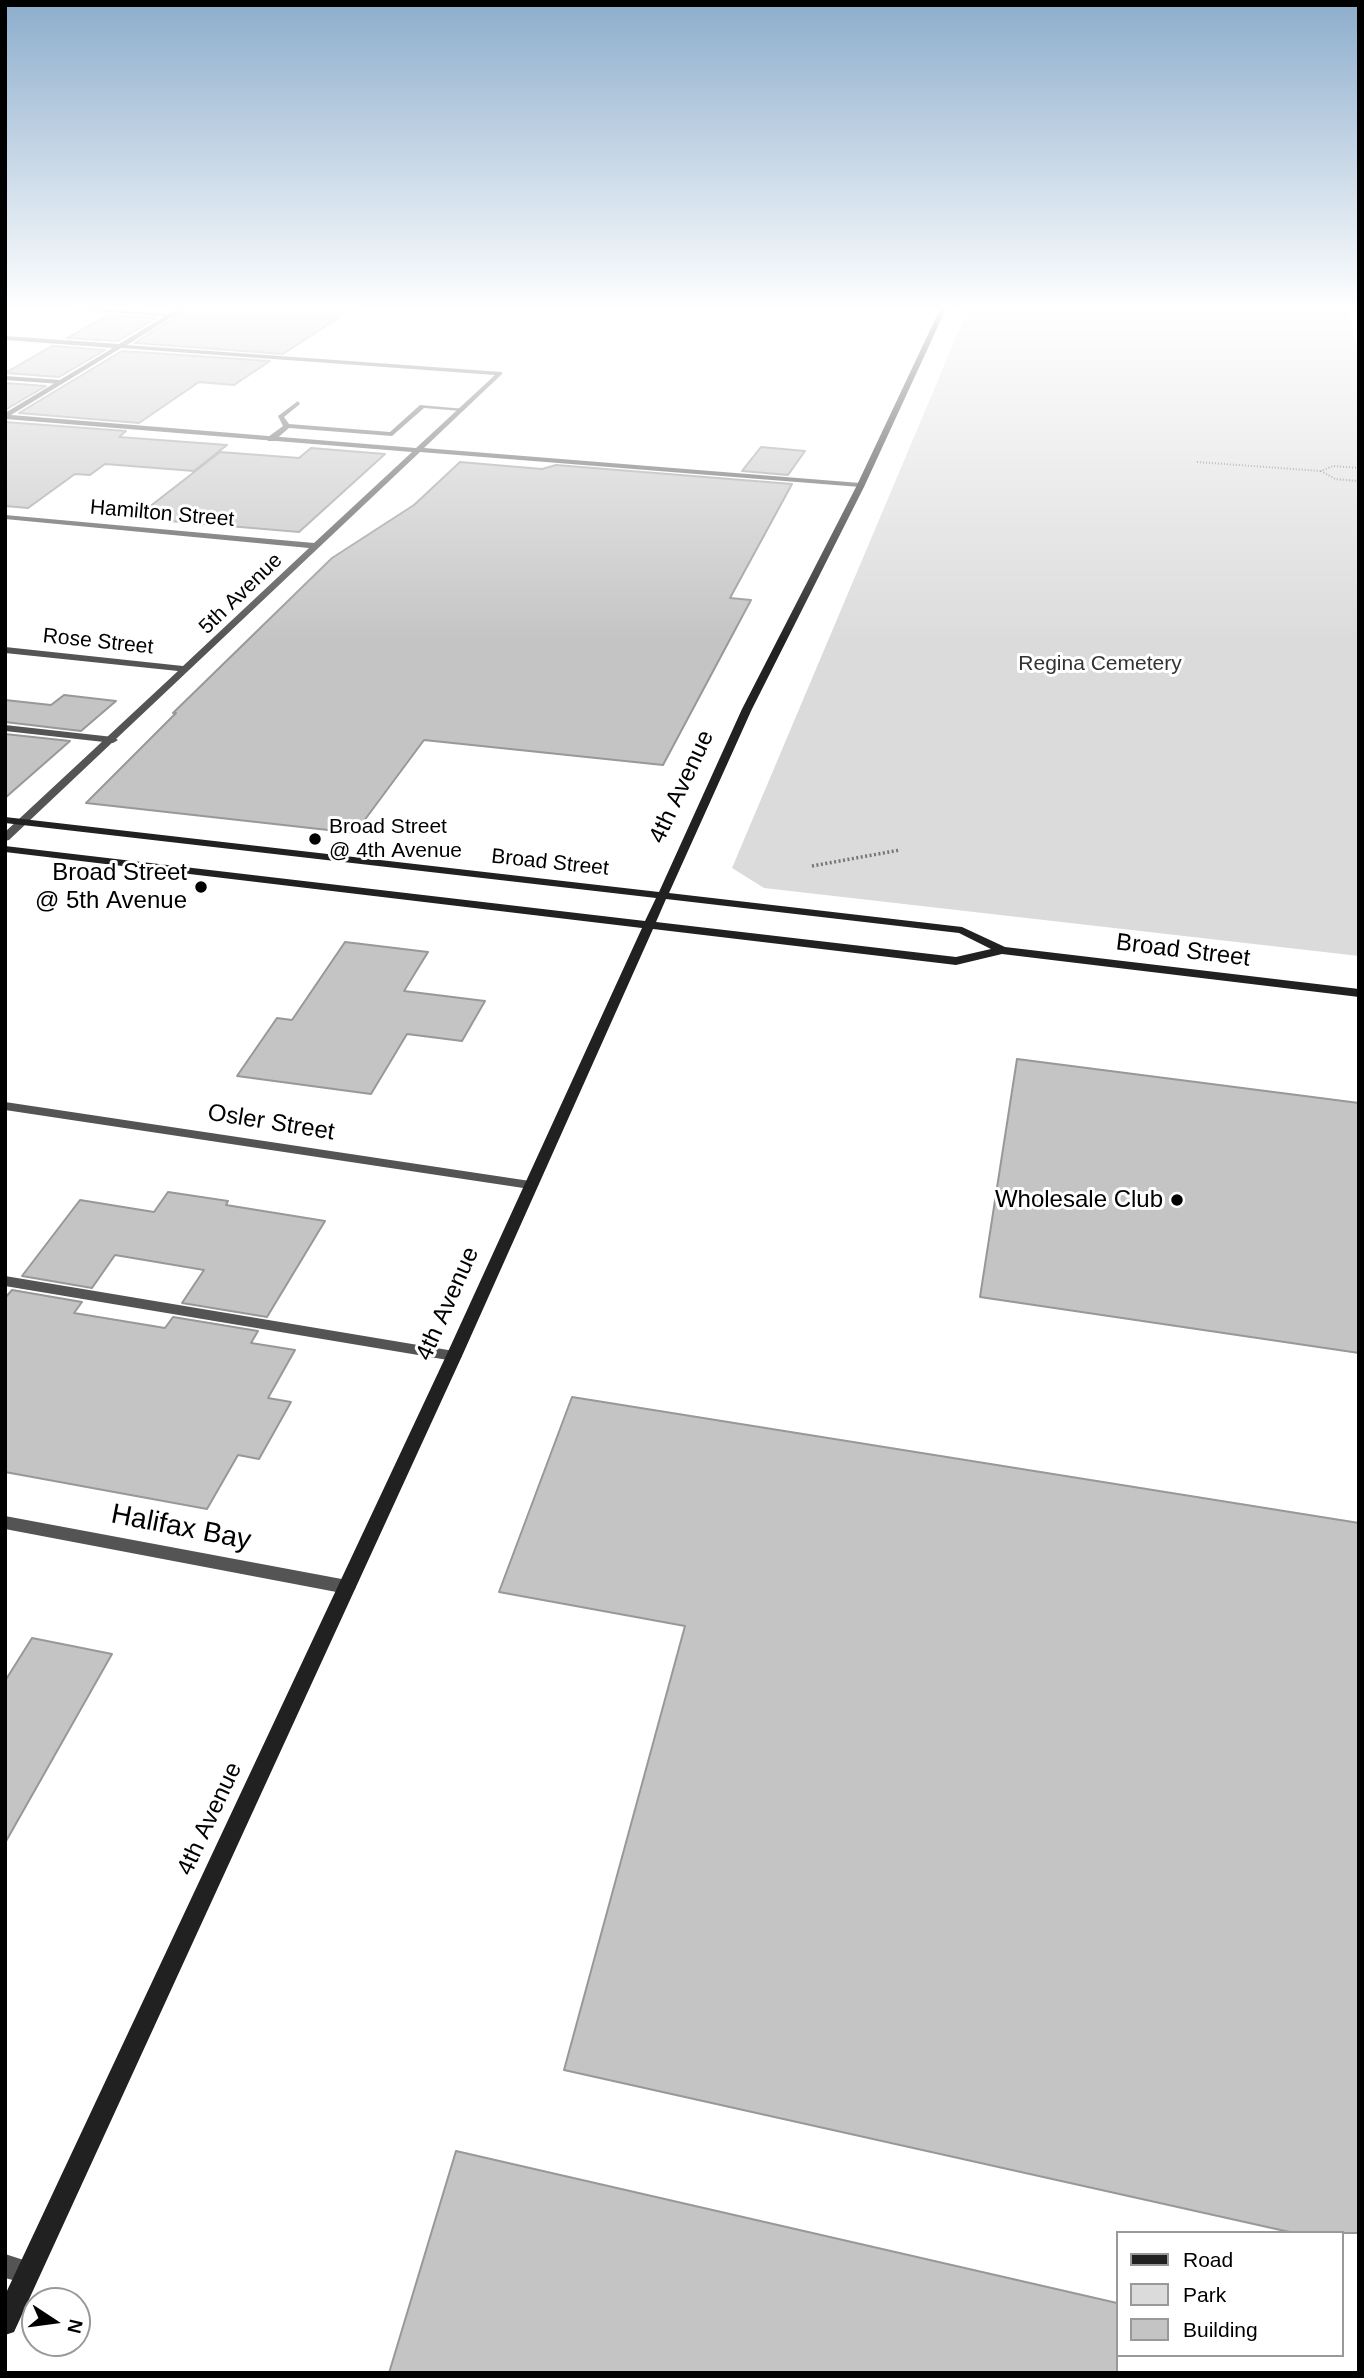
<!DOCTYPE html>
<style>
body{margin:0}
#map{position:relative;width:1364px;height:2378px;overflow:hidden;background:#fff;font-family:Helvetica,sans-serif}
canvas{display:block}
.frame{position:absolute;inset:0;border:7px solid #000;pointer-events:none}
.legend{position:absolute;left:1116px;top:2231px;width:228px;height:126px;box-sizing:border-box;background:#fff;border:2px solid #999;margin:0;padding:9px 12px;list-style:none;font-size:21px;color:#000}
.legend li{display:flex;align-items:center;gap:14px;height:35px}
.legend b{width:35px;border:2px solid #999}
.north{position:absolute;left:21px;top:2287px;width:70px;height:70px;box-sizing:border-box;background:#fff;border:2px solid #999;border-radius:50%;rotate:103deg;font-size:19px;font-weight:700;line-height:28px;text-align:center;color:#000}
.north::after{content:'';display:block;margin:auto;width:24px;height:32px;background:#000;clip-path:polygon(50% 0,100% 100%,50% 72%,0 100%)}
</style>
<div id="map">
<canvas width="1364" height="2378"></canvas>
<div class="frame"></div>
<ul class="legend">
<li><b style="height:9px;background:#212121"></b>Road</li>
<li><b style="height:19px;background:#dbdbdb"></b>Park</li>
<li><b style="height:19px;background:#c4c4c4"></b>Building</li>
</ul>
<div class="north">N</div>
</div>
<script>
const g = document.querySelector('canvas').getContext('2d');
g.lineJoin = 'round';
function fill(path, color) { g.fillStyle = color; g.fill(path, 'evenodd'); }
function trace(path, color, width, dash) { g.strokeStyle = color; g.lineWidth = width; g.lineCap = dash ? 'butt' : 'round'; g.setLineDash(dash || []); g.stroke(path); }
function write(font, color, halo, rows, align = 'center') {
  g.font = font + ' Helvetica,sans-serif'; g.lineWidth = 6; g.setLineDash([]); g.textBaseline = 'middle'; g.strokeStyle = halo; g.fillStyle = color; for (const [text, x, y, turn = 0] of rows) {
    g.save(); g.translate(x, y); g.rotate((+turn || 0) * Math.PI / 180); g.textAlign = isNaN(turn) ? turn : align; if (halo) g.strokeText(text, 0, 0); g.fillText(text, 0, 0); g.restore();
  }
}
fill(new Path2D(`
 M968,309h380l7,33 4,1v613l-595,-68 -32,-20z`), '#dbdbdb');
const building = new Path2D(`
 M187,309h165l-69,45 -148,-11z
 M108,315l48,3 -38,23 -51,-3z
 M52,346l53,4 -46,27 -54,-4z
 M122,351l148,10 -36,24 -35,-3 -60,41 -120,-10z
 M5,383l41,3 -41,24z
 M5,422l121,9 -7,6 108,8 -33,26 -89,-7 -15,11 -15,-1 -47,34 -23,-2z
 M761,447l44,4 -17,24 -46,-4z
 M311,448l74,6 -86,78 -164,-14 85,-66 79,6z
 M460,462l82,7 14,-4 236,19 -62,114 21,2 -88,165 -239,-25 -69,93 -269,-30 90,-90h-3l159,-155 82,-53z
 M64,695l52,6 -35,30 -76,-9v-22l46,5z
 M5,734l65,7 -65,57z
 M345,942l83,10 -24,39 81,10 -23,40 -55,-7 -36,60 -134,-18 40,-58 15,2z
 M1017,1059l342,44v250l-379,-56z
 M168,1192l60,9 -2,4 99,16 -58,96 -85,-14 22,-33 -89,-15 -23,33 -70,-12 58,-76 74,12z
 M12,1290l70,12 -8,11 91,15 8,-11 85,14 -7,12 44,7 -27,48 23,4 -32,57 -21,-4 -31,54 -202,-37v-174z
 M572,1397l787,126v710h-65l-730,-163 121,-444 -186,-34z
 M32,1638l80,16 -107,189v-162z
 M456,2151l661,152v70h-728z`);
fill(building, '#c4c4c4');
trace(building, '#989898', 2);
trace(new Path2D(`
 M1197,462l124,9
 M1359,468l-26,-2 -12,5 14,8 24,2`), '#767676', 2, [1, 2]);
trace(new Path2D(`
 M812,866l88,-16`), '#767676', 3.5, [2, 2.5]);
fill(new Path2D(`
 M68,309h35l71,6 -3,2z
 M5,376l56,4 3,2 -3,2 -56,-4z
 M298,401l2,3 -16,13 5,7 101,8 30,-27 45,4 -3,2 -38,-3 -32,28 -103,-8 -15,13h-6v-4l15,-11 -5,-10z
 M5,725l108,12 5,3 -5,3 -108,-12z
 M5,1276l449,75 5,1 3,4 -3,4 -5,1 -449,-75z`), '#545454');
fill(new Path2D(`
 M177,309h7l-57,36 375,27v2l-78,74 436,35 4,2 -4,2 -440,-35 -411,388 -4,1v-9l173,-161 -173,-18v-6l178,19 126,-118 -304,-29v-4l309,28 98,-91 -407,-33v-6l108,-65 -108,-8v-4l114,8zM121,348l374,27 -79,73 -405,-33z
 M5,1102l525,79 7,4 -7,4 -525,-79z
 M5,1516l342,64 6,2 3,5 -3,5 -6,2 -342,-65z
 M5,2254l31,10 4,8 -4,8 -8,4 -23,-6z`), '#545454');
fill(new Path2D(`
 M940,309h6l-82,178 -112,222 -83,184 293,34 43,20 354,42v8l-357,-43 -46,11 -303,-36 -191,427 -448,976 -9,3v-40l441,-939 196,-428 -637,-76v-6l640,75 11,-23 -651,-75v-6l654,75 83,-183 114,-222zM666,899l293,34 32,16 -35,8 -300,-35z`), '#212121');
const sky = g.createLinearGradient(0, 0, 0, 642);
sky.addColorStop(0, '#8cadcc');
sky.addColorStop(0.48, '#fff');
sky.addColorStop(1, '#ffffff00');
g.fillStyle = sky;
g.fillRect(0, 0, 1364, 642);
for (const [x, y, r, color] of [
 [315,839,7,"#000"],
 [201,887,7,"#000"],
 [1177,1200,7,"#000"]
]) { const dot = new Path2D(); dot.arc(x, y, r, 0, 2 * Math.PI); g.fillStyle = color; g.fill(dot); trace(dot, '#fff', 2.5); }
write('21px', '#000', '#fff', [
 ["Hamilton Street",162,514,5],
 ["5th Avenue",241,594,-44],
 ["Rose Street",98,642,6],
 ["Broad Street",550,863,6]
]);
write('21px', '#323232', '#fff', [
 ["Regina Cemetery",1100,664]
]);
write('21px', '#000', '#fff', [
 ["Broad Street",329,827],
 ["@ 4th Avenue",329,851]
], 'left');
write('24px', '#000', '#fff', [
 ["4th Avenue",682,787,-65],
 ["Broad Street",1183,951,7],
 ["Osler Street",271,1123,9],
 ["4th Avenue",448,1304,-66],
 ["4th Avenue",210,1819,-65]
]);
write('24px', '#000', '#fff', [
 ["Broad Street",187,873],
 ["@ 5th Avenue",187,901],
 ["Wholesale Club",1163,1200]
], 'right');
write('28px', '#000', '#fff', [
 ["Halifax Bay",181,1528,11]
]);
</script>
